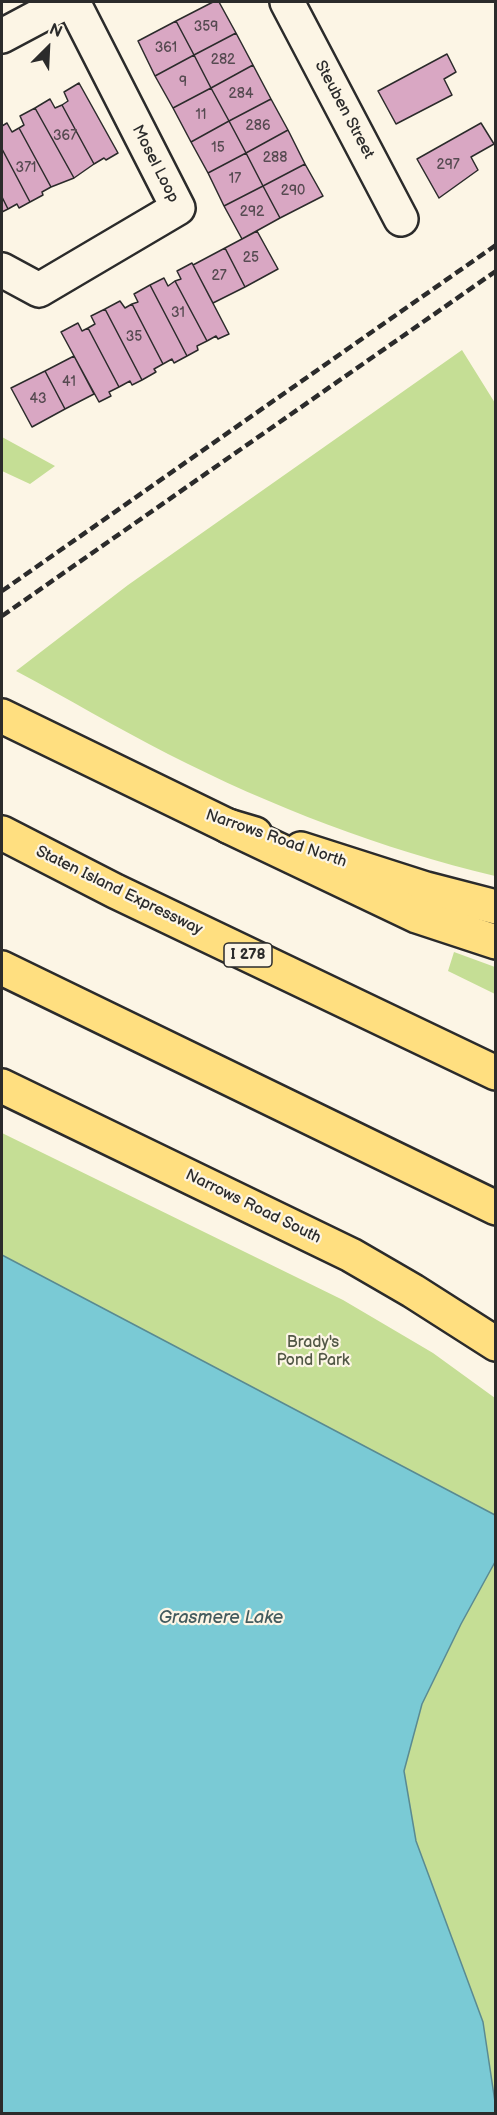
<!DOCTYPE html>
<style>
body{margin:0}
#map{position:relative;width:497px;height:2115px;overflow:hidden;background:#fcf5e5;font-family:"Balsamiq Sans",sans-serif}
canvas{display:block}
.frame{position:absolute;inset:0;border:3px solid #2b2b2b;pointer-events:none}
.north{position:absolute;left:18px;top:18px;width:60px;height:60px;-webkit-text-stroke:4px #fcf5e5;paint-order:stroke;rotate:24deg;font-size:16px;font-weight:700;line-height:24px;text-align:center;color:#2b2b2b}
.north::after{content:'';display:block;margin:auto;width:21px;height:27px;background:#2b2b2b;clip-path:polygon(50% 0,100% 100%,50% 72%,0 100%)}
</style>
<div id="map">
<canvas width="497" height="2115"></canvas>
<div class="frame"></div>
<div class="north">N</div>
</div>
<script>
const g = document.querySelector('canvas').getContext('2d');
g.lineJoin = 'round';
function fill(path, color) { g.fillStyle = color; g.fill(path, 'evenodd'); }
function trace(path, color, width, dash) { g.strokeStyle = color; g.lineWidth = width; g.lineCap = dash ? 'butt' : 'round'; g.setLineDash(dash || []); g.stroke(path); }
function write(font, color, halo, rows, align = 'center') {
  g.font = font + ' "Balsamiq Sans",sans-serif'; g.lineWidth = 4.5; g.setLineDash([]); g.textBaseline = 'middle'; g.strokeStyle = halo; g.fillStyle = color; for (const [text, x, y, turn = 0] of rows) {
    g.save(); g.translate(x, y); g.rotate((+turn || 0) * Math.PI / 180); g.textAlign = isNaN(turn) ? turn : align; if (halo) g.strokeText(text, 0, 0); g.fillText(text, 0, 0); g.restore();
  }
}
fill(new Path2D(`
 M462,350l33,53v473c-113,-27 -223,-69 -327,-122 -51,-26 -101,-56 -152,-83l112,-86z
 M2,437l53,29 -25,18 -28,-13z
 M454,952l41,15v27l-47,-23z
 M2,1133l341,167 90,53 62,45v117l-493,-260z
 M495,1562v540l-12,-80 -67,-181 -12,-70 18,-67 39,-80z`), '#c5de95');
const water = new Path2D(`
 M2,1255l493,260v47l-34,62 -39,80 -18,67 12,70 67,181 12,80v11h-493z`);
fill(water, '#7acad5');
trace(water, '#5a8a91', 1.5);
const building = new Path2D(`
 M213,2h6l17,31 -42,22 -18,-34z
 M176,21l18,34 -39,21 -17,-35z
 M236,33l17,32 -42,23 -17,-33z
 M447,54l9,18 -12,7 8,16 -56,29 -18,-33z
 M194,55l17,33 -38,20 -18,-32z
 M253,65l18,34 -42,22 -18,-33z
 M79,83l39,70 -12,7 -2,-2 -10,6 -32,-59 6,-4 -4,-9z
 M211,88l18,33 -38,21 -18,-34z
 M50,99l5,9 7,-3 32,59 -20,14 -39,-70z
 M271,99l17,31 -42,23 -17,-32z
 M35,108l39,70 -23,9 -32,-59 5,-3 -4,-9z
 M229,121l17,32 -38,20 -17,-31z
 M7,123l5,9 7,-4 32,59 -9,5 1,3 -13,7 -28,-53v-23z
 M481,123l13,21 -23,13 7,13 -39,28 -22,-39z
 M288,130l17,34 -42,22 -17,-33z
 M2,149l28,53 -11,6 -2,-4 -9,5 -6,-12z
 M246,153l17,33 -39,20 -16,-33z
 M305,164l18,32 -43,22 -17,-32z
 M263,186l17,32 -38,21 -18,-33z
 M2,197l6,12 -6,3z
 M257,231l21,38 -33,18 -20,-39z
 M225,248l20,39 -32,16 -20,-38z
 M192,263l37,71 -11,5 -2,-3 -9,5 -32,-60 6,-2 -4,-8z
 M164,278l4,8 7,-5 32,60 -10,5 1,4 -11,6 -37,-71z
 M150,285l37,71 -13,7 -2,-4 -9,5 -31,-60 6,-2 -4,-8z
 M120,301l5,7 7,-4 31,60 -9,5 2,3 -14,8 -37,-71z
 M105,309l37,71 -10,5 -2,-4 -11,6 -31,-59 7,-4 -4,-8z
 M78,323l4,8 6,-3 31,59 -10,5 2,4 -12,6 -38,-70z
 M74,356l20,38 -29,15 -20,-38z
 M45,371l20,38 -33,18 -21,-39z`);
fill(building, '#d9a7c3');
trace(building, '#2b2b2b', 1.5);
const minor = new Path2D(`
 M287,2l114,217
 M2,36l64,-34
 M2,270l37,20 139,-82 -105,-206`);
const major = new Path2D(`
 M2,716l226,110 27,8
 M301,849l125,40 70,18
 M2,1086l349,169 62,36 83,53`);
const highway = new Path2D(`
 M228,826l189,90 79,26
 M2,833l113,58 381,182
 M2,968l494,240`);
trace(minor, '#2b2b2b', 38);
trace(major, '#2b2b2b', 38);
trace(highway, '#2b2b2b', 38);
trace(minor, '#fcf5e5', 33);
trace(major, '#ffdf80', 33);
trace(highway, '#ffdf80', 33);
trace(new Path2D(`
 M2,591l494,-346
 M2,616l494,-345`), '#2b2b2b', 4.5, [9, 4.5]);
write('14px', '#564a51', null, [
 ["359",206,27],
 ["361",166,48],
 ["282",223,60],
 ["9",183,82],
 ["284",241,94],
 ["11",201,115],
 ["286",258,126],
 ["367",65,136],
 ["15",218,148],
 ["288",275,158],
 ["297",448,165],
 ["371",26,168],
 ["17",235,179],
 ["290",293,191],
 ["292",252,212],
 ["25",251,258],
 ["27",219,276],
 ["31",178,313],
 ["35",134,337],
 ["41",69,382],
 ["43",38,399]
]);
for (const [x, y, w] of [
 [248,955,48]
]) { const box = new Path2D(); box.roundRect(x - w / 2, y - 12, w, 24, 4.5); g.fillStyle = '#fcf5e5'; g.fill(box); trace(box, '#2b2b2b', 1.5); }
write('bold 15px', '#2b2b2b', null, [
 ["I 278",248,955]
]);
write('16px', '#2b2b2b', '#fcf5e5', [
 ["Steuben Street",344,110,62],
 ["Mosel Loop",155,164,63],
 ["Narrows Road North",276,839,19],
 ["Staten Island Expressway",119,891,26],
 ["Narrows Road South",253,1207,26]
]);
write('16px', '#525846', '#fcf5e5', [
 ["Brady's",313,1343],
 ["Pond Park",313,1361]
]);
write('italic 18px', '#435b5e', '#fcf5e5', [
 ["Grasmere Lake",221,1618]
]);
</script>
